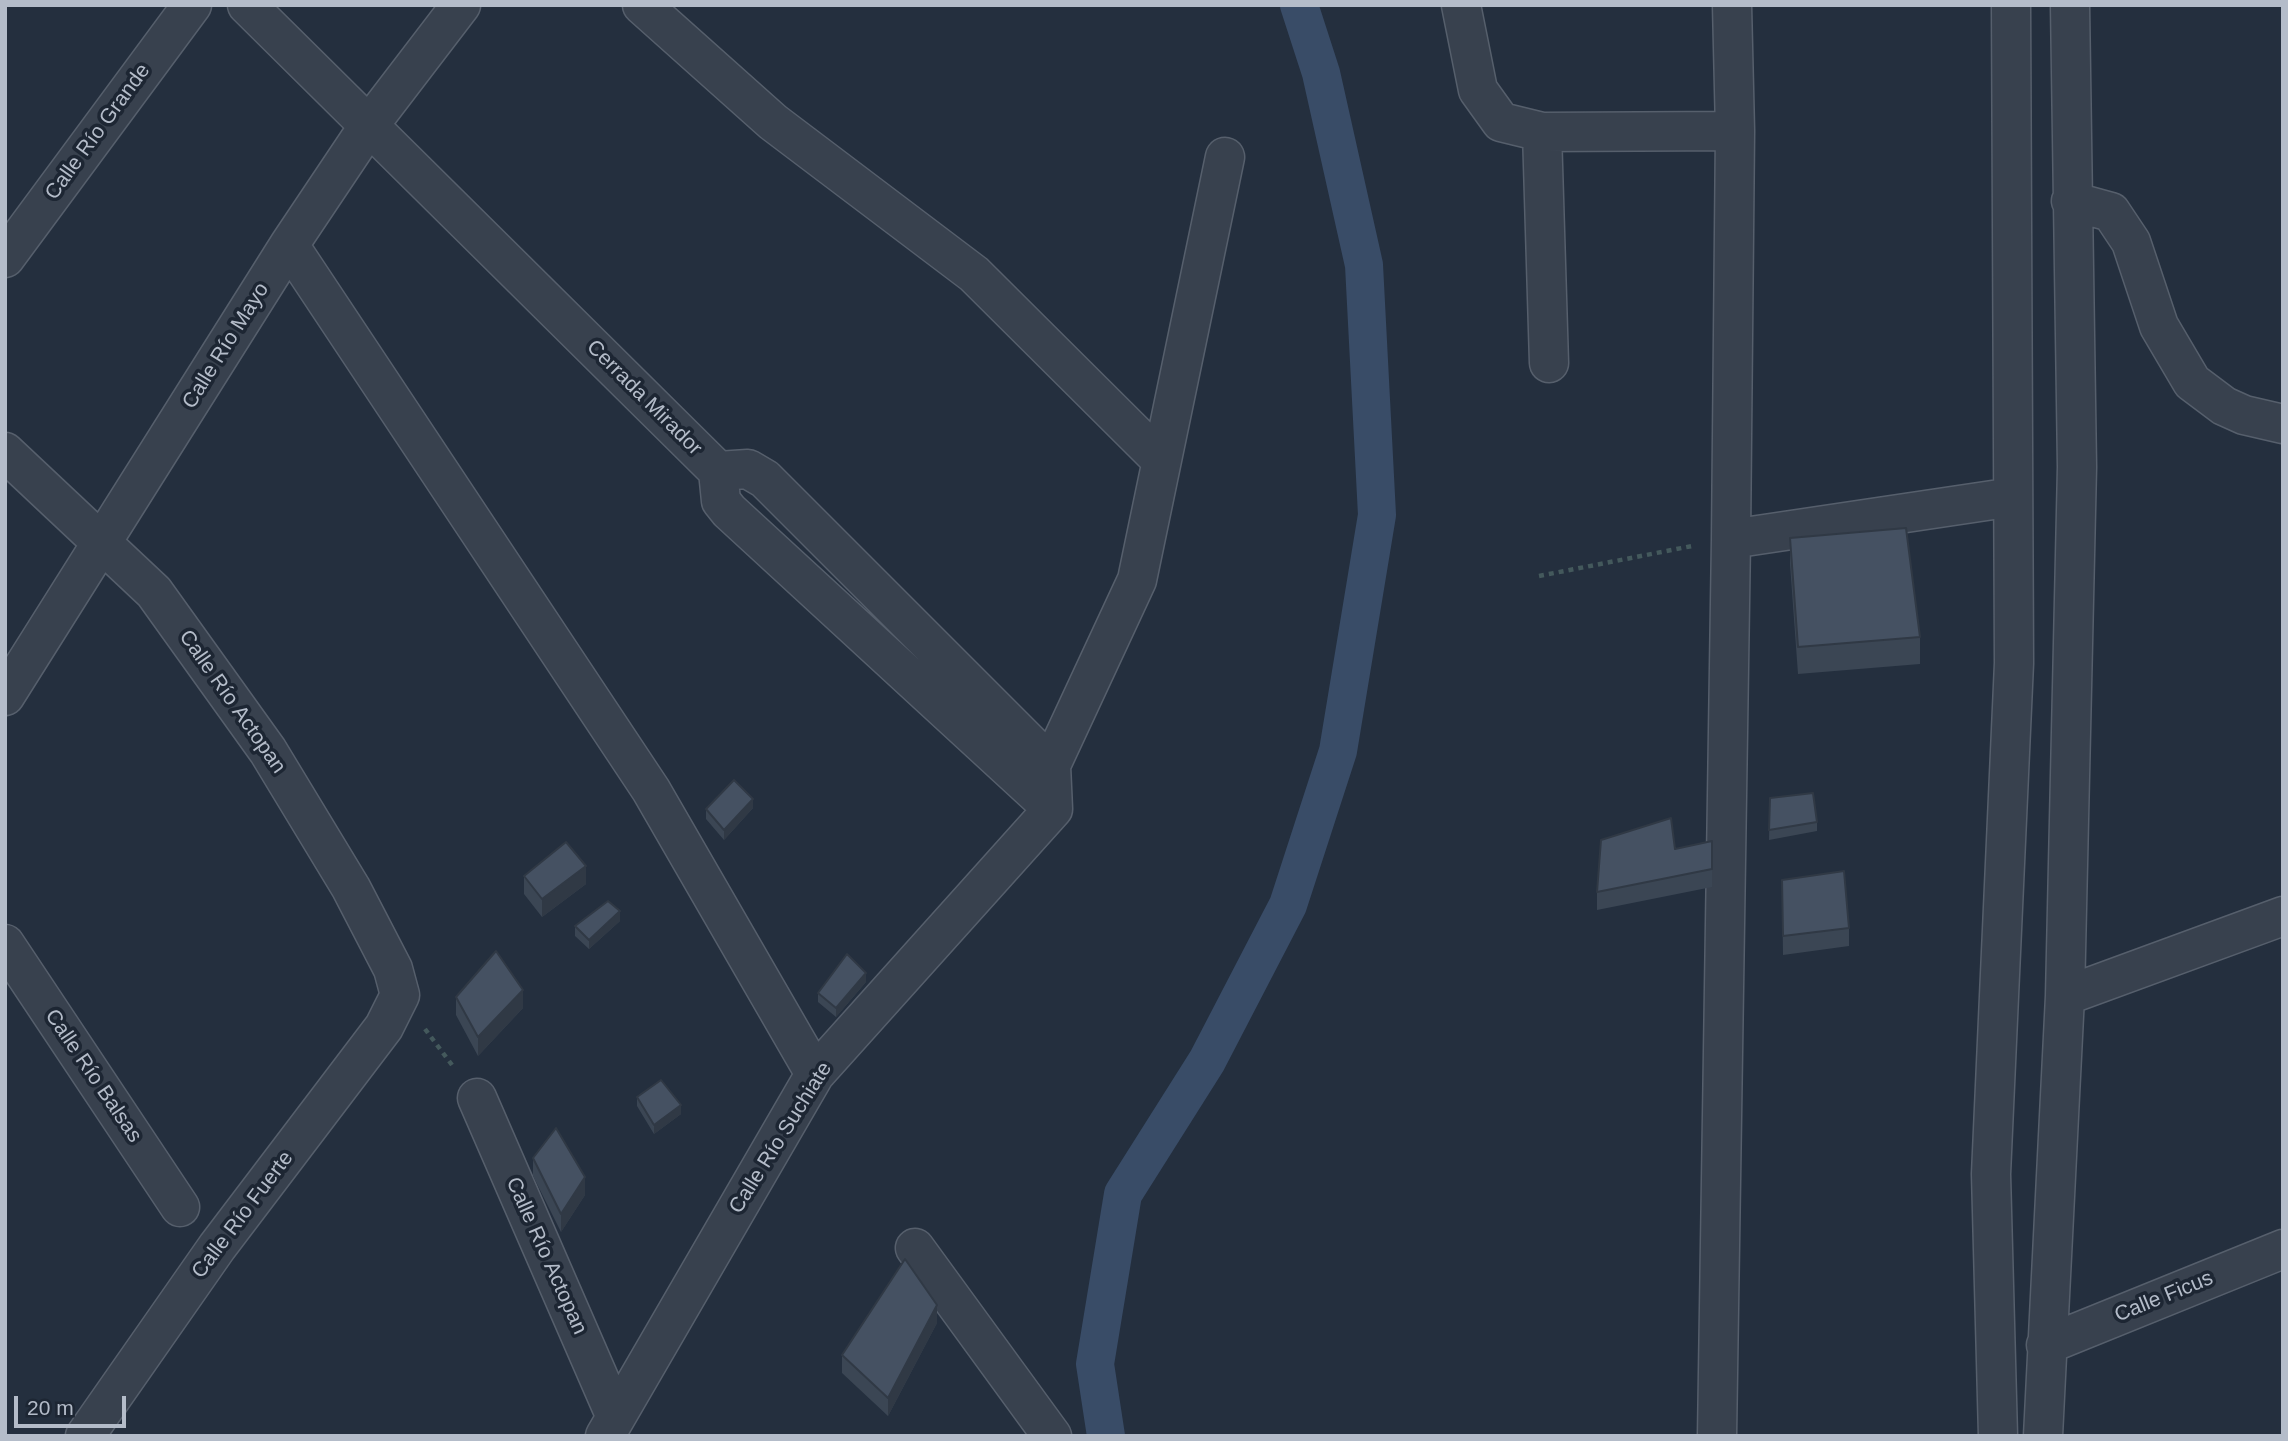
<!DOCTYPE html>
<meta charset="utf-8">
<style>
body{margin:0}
#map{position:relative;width:2288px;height:1441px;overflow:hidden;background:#242f3e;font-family:Arial,sans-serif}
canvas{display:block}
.frame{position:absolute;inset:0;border:7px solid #b4bcc9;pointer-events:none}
.scale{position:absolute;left:14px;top:1396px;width:112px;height:32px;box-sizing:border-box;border:4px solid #b4bcc9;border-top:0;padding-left:9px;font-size:21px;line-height:24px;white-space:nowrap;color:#b4bcc9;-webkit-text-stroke:5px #1d2633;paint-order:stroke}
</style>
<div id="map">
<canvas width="2288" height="1441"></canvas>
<div class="frame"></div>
<div class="scale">20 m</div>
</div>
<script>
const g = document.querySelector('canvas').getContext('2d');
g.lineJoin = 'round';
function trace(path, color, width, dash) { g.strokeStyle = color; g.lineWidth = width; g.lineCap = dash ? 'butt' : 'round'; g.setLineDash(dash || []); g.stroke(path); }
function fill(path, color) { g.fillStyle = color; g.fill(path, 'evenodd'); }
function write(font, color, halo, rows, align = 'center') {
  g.font = font + ' Arial,sans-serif'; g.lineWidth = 7; g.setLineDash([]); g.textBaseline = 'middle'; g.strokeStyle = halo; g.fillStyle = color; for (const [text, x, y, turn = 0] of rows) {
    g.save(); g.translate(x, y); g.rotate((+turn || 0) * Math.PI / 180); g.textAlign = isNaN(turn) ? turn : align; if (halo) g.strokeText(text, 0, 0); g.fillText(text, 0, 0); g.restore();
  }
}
trace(new Path2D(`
 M1106,1436l-11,-72 28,-170 84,-133 81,-156 50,-154 39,-236 -13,-250 -43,-192 -22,-68`), '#394c67', 38);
const minor = new Path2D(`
 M247,5l471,466 30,-2 17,10 286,286
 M642,5l131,117 201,152 187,186
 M1461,5l17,85 23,32 41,10 193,-1
 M1542,132l7,231
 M2071,201l40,11 20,30 28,84 33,56 32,24 20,9 39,9
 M289,245l362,545 164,284
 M5,258l187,-253
 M5,452l149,140 114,159 83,137 42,81 7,26 -16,32 -167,220 -132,189
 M718,471l3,30 8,10 324,298
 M1731,539l282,-42
 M5,696l284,-451 81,-121 91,-119
 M5,944l175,263
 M2065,996l218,-80
 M477,1098l138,317
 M915,1248l137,188
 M2046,1345l237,-96
 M605,1436l210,-362 238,-265 -2,-44 86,-185 88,-423
 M1717,1436l14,-897 4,-408 -3,-126
 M1998,1436l-7,-262 23,-511 -3,-658
 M2043,1436l22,-440 12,-529 -7,-462`);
trace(minor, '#565f6c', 41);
trace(new Path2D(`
 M1539,576l153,-30
 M425,1029l30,40`), '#44595c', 4.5, [5, 5]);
trace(minor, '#38414e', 38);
fill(new Path2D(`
 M1790,538l130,99v27l-122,10 -8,-110z
 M1770,798l47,24v9l-48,9z
 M753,808l-29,32 -18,-21v-10z
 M1675,849l37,20v18l-115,23v-18z
 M524,876l62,8 -44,33 -18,-23z
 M1782,880l67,48v18l-66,9z
 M620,921l-31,28 -14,-13v-10z
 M866,982l-30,35 -18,-15v-9z
 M456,997l67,11 -45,48 -22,-41z
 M637,1097l44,17 -27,20 -17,-28z
 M533,1158l52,37 -24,37 -28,-56z
 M937,1323l-49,93 -46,-43v-18z`), '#3b4654');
fill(new Path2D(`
 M753,799v9l-29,32v-10z
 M586,866v18l-44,33v-18z
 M620,911v10l-31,28v-9z
 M866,973v9l-30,35v-9z
 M523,990v18l-45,48v-19z
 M681,1105v9l-27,20v-9z
 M585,1177v18l-24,37v-18z
 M937,1305v18l-49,93v-18z`), '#303945');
const building = new Path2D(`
 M1906,528l14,109 -122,10 -8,-109z
 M734,780l19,19 -29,31 -18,-21z
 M1813,793l4,29 -48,8 1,-32z
 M1671,818l4,31 37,-8v28l-115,23 4,-52z
 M566,842l20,24 -44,33 -18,-23z
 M1844,871l5,57 -66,8 -1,-56z
 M608,901l12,10 -31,29 -14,-14z
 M496,951l27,39 -45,47 -22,-40z
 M847,954l19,19 -30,35 -18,-15z
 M661,1080l20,25 -27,20 -17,-28z
 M556,1128l29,49 -24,37 -28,-56z
 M905,1259l32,46 -49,93 -46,-43z`);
fill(building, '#455162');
trace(building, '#303945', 2);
write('21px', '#b4bcc9', '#1d2633', [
 ["Calle Río Grande",98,132,-54],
 ["Calle Río Mayo",226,346,-58],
 ["Cerrada Mirador",644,398,45],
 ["Calle Río Actopan",232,702,55],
 ["Calle Río Balsas",93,1076,56],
 ["Calle Río Suchiate",781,1138,-58],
 ["Calle Río Fuerte",243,1215,-53],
 ["Calle Río Actopan",546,1256,66],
 ["Calle Ficus",2164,1297,-22]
]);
</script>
